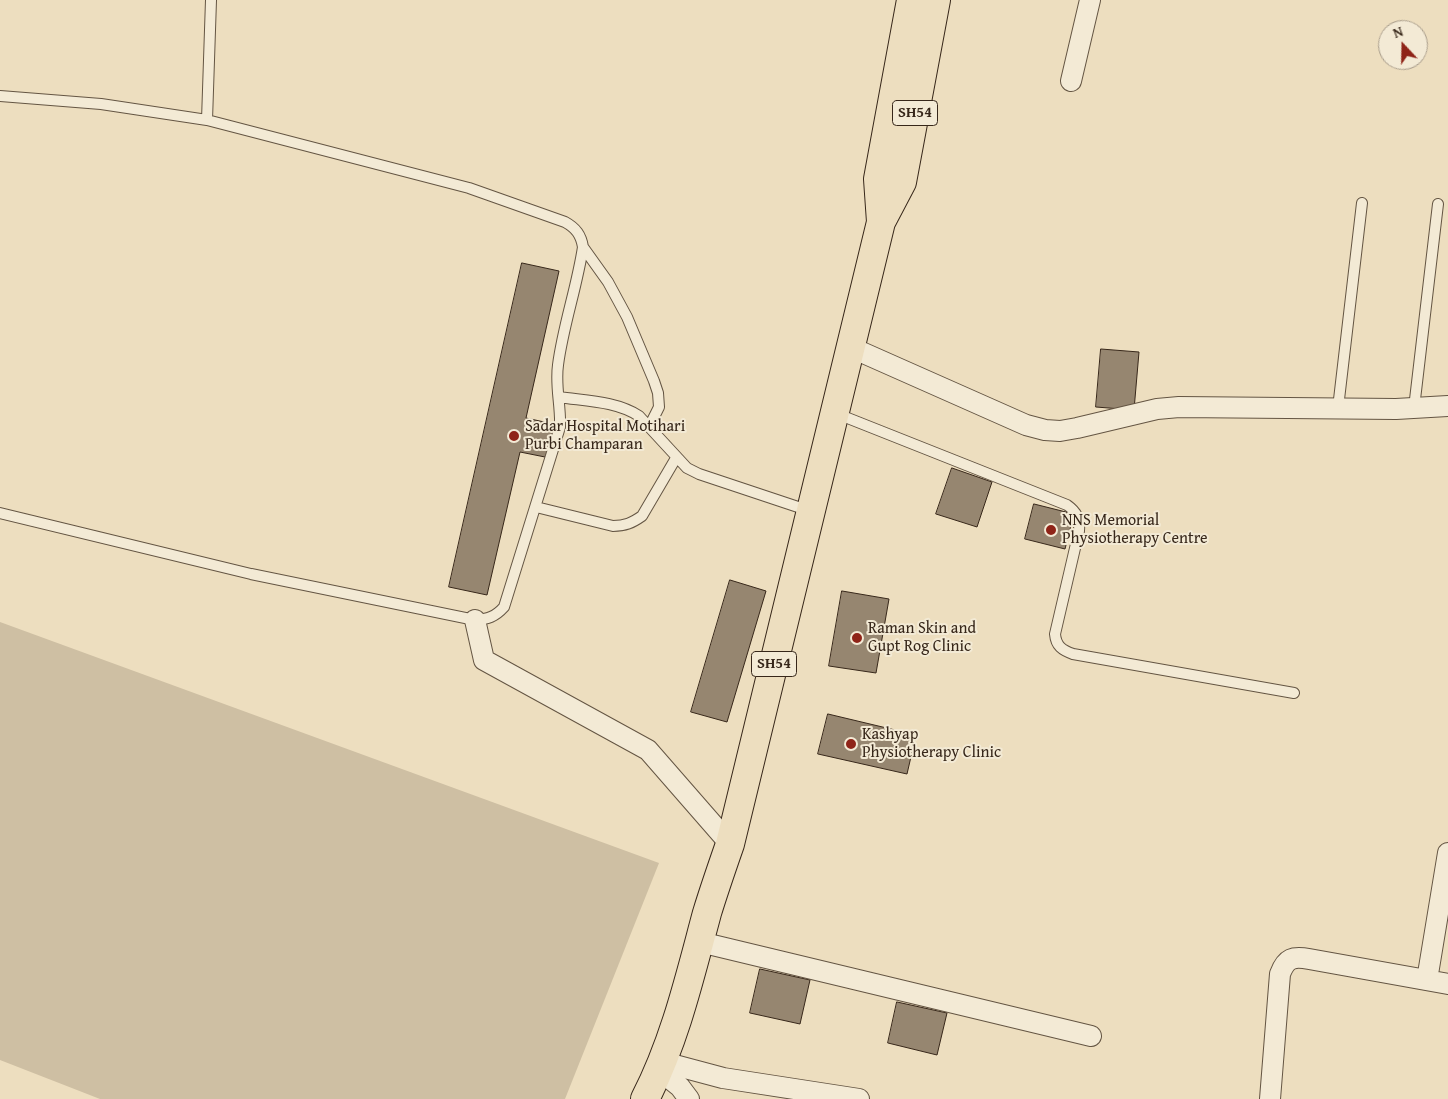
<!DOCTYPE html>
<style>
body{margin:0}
#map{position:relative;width:1448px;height:1099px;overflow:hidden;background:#eddebf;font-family:"Gentium Book Plus",serif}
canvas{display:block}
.north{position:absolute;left:1378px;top:20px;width:50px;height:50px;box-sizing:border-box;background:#f3ead5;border:1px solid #a89c8a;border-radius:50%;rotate:339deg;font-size:14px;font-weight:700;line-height:20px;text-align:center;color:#37271a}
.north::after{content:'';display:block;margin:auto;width:18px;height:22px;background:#8f2418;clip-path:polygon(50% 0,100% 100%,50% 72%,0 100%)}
</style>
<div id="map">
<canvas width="1448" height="1099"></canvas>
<div class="north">N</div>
</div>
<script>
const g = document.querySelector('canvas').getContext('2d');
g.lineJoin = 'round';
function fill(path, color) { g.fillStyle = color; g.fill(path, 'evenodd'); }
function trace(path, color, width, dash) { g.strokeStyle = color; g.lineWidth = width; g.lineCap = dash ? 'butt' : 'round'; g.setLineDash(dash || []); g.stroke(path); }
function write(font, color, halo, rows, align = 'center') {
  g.font = font + ' "Gentium Book Plus",serif'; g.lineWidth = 4; g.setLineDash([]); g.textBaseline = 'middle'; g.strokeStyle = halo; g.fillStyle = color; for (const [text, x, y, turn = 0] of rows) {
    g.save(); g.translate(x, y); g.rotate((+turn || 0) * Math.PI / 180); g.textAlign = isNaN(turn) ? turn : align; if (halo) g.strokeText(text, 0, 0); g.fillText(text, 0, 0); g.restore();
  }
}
fill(new Path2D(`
 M0,622l659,241 -94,236h-465l-100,-39z`), '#cebfa3');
const building = new Path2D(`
 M522,263l37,8 -33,147 32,7 -8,33 -30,-6 -33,143 -38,-8z
 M1101,349l38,3 -5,58 -38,-3z
 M952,468l40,14 -15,45 -41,-13z
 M1034,504l40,10 -9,35 -40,-10z
 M730,580l36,11 -39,131 -36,-10z
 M842,591l47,8 -13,74 -47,-7z
 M828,714l88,21 -9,39 -89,-20z
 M760,969l50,11 -10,44 -50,-11z
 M897,1002l50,11 -10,42 -49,-12z`);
fill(building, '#968670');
trace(building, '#37271a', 1);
const lane = new Path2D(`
 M0,96l101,8 106,16 262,68 96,34c11,6 16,13 18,25 -6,40 -20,79 -25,118 -3,21 3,41 2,62l-56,180c-9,10 -16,12 -29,13l-224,-46 -251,-61
 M207,120l4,-120
 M583,247l25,35 19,35 27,64 4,12 1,14 -10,20
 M559,397c26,4 57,4 80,19l48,52 12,6 111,37
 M1338,408l24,-205
 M1414,408l24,-204
 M835,413l232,92c10,7 13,14 12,26l-24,103c1,12 7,16 18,20l221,39
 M536,507l77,19c12,0 19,-3 29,-10l34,-58`);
const street = new Path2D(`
 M1071,81l19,-81
 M850,347l176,78 19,5 15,1 17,-3 80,-19 22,-2 217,2 52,-3
 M475,620l9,40 164,90 82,94
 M700,942l391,94
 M1427,980l21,-127
 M663,1062l60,16 136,21
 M660,1071l20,16 9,12
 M1270,1099l10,-125c6,-16 13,-18 29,-15l139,25`);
const primary = new Path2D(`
 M881,222l-3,-43 33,-179
 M645,1099c30,-58 45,-123 62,-186 7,-23 15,-46 23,-69l151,-622 21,-40 34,-182`);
trace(lane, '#645543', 12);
trace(street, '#645543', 22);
trace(primary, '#37271a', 30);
trace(lane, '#f3ead5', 10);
trace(street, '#f3ead5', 20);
trace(primary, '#eddebf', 28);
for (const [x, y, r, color] of [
 [514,436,6,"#8f2418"],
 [1051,530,6,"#8f2418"],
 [857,638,6,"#8f2418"],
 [851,744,6,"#8f2418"]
]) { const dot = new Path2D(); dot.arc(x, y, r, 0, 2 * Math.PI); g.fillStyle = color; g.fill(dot); trace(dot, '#f3ead5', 2); }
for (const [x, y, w] of [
 [915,113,45],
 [774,664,45]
]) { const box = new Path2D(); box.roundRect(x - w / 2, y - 12.5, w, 25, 4); g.fillStyle = '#f3ead5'; g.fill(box); trace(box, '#37271a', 1); }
write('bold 15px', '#37271a', null, [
 ["SH54",915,113],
 ["SH54",774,664]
]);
write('16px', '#37271a', '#f3ead5', [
 ["Sadar Hospital Motihari",525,427],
 ["Purbi Champaran",525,445],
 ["NNS Memorial",1062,521],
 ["Physiotherapy Centre",1062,539],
 ["Raman Skin and",868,629],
 ["Gupt Rog Clinic",868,647],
 ["Kashyap",862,735],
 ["Physiotherapy Clinic",862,753]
], 'left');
</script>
